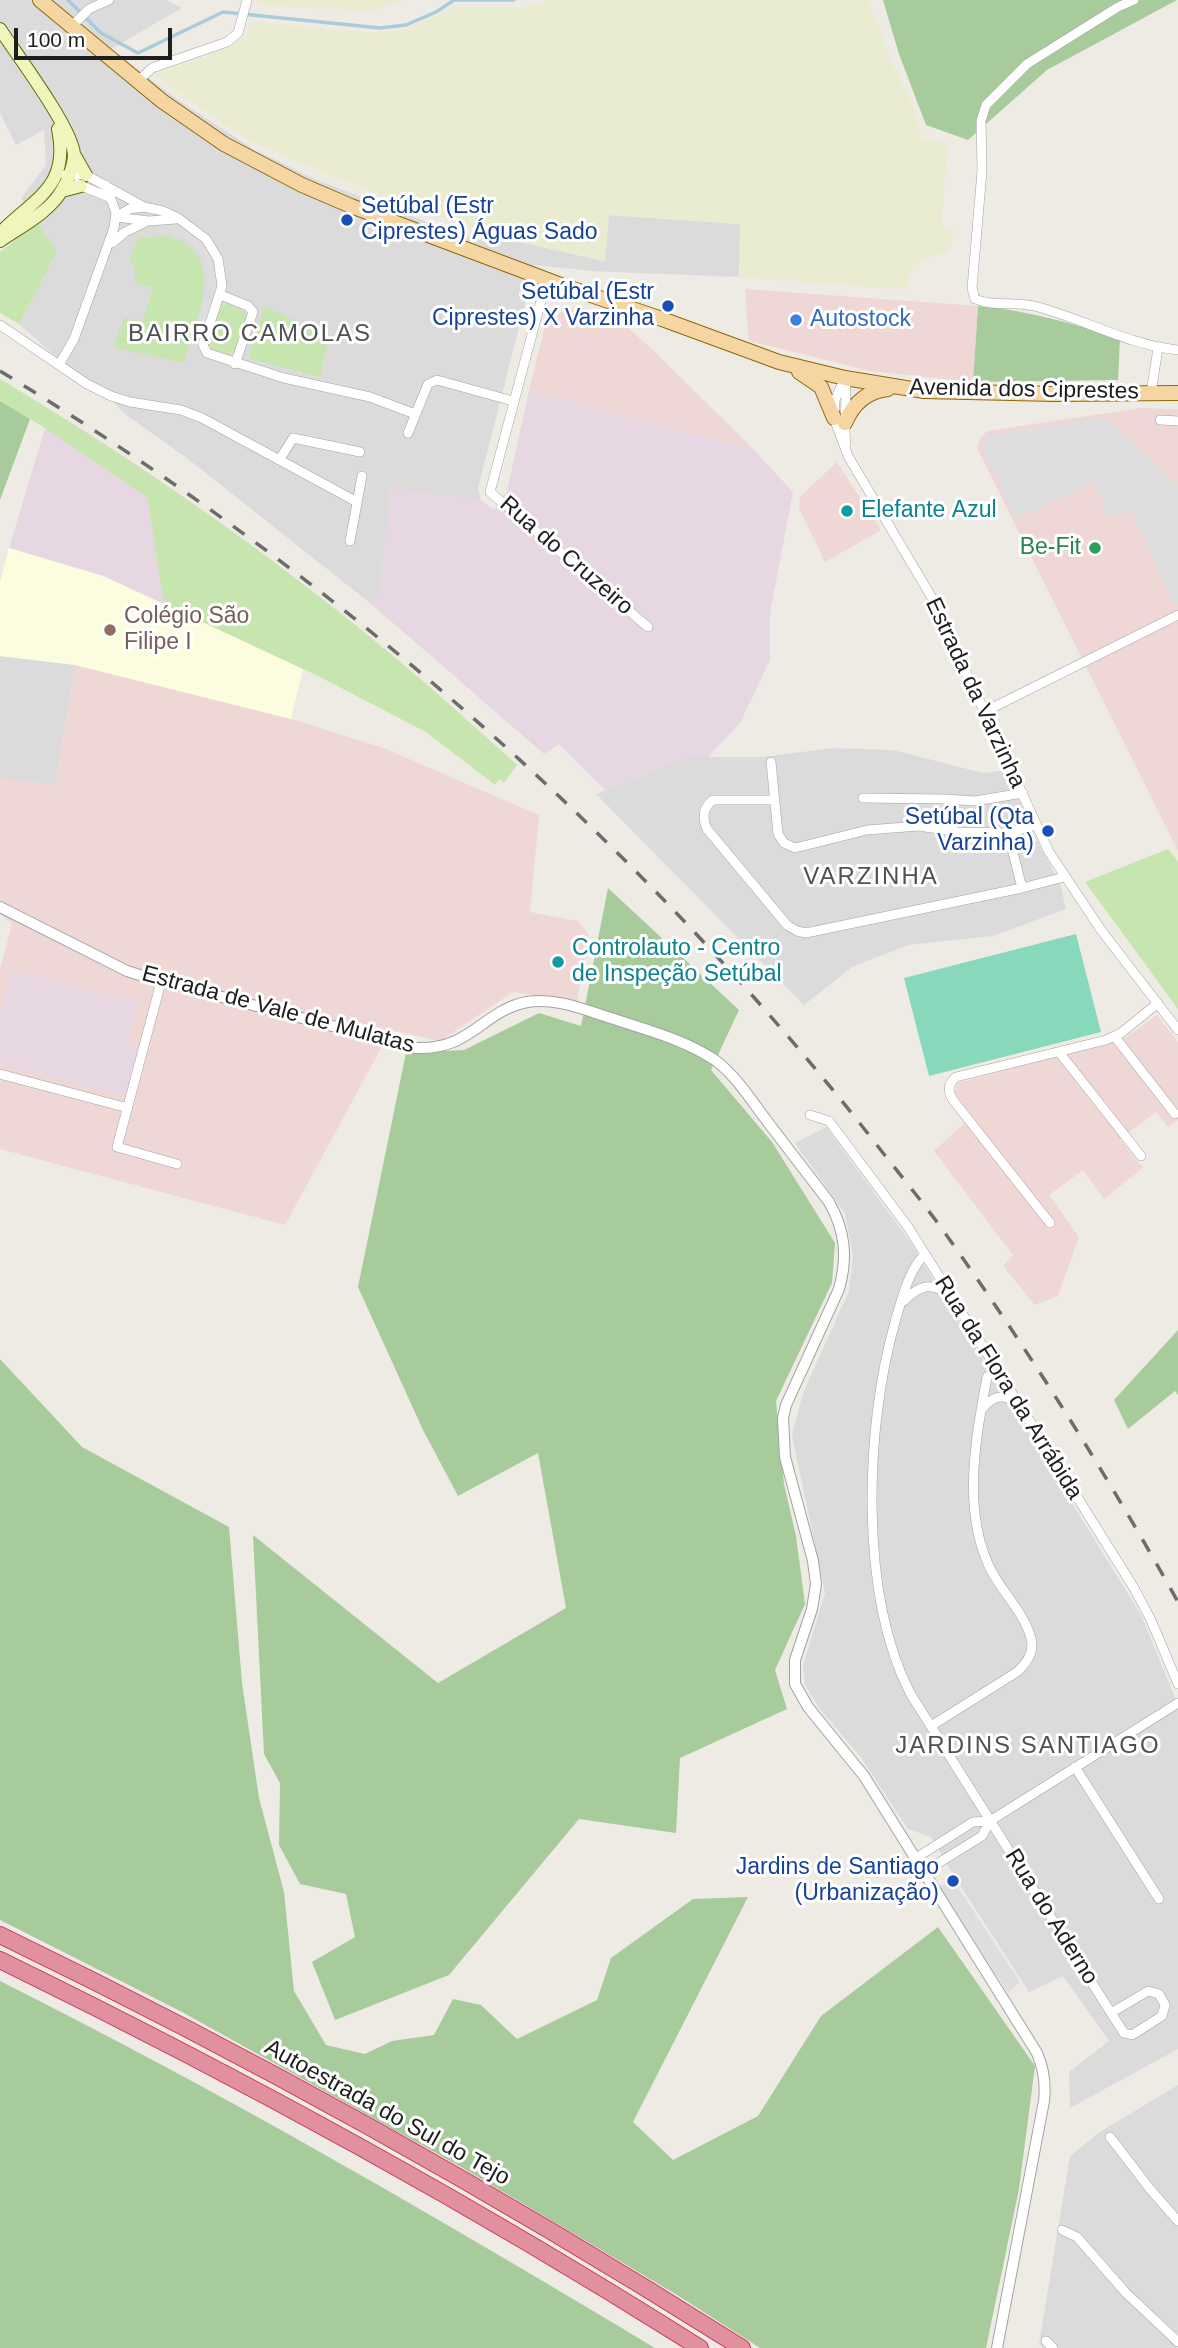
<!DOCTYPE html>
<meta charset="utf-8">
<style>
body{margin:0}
#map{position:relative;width:1178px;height:2348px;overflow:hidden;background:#eeebe4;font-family:Helvetica,sans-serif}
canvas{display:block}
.scale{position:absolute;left:14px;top:28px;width:158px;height:32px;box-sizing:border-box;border:4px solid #1e1e1e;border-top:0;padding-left:9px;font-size:21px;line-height:24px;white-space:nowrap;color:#1e1e1e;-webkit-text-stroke:5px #fff;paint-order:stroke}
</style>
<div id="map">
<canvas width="1178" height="2348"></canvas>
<div class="scale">100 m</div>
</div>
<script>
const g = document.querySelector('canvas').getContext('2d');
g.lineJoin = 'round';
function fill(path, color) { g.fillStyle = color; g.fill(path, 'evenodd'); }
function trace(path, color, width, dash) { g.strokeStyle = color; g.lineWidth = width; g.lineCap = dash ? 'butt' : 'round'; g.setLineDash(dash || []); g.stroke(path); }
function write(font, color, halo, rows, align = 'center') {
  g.font = font + ' Helvetica,sans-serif'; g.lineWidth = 6; g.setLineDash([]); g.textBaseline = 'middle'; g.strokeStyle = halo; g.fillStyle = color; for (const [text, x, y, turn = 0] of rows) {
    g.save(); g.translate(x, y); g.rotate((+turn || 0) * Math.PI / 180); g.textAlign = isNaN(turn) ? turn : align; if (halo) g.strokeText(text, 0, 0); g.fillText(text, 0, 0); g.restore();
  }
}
fill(new Path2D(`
 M0,0h166l16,8 -71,41 67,51 77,50 62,30 115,44 63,21 2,-8 107,24 5,-46 132,9 -2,53 -148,-6 -56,-6 -57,223 3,12 -90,-11 -11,103 -10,11 -182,-144 -63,-45 -27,-29 -29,-17 -50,-44 38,-72 -36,-54 25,-33 -2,-35 -28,15 -16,-32z
 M0,656l75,9 -20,121 -55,-8z
 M833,748l60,2 90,23 24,-3 29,69 24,44 6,26 -73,27 -85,9 -56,22 -48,38 -208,-211 89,-37h77z
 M826,1127l87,119 228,369 37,90v344l-108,59 -1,-36 40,-31 -46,-65 -34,16 -78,-121 -20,-34 -23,-8 -48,-73 -41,-48 -14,-23 -2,-19 22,-73 -33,-158 11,-42 46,-102 4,-35 -8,-43 -50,-70z
 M1178,2085v263h-135l-4,-4 31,-188 30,-24z`), '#dcdbdb');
fill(new Path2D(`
 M745,289l233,17 -5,76 -103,-11 -121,-30z
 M584,308l34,11 35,31 101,100 -225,-59 15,-61 17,-18z
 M1141,408l37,1v442l-201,-403 3,-9 7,-8z
 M837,462l44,68 -56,32 -26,-54 1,-11z
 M75,665l220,55 91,29 153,66 -9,97 48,9 11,14 -12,67 -64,-10 -73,49 -49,-11 -106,195 -285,-76v-179l12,-46 -12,-11v-135l55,8z
 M1157,1015l21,27v78l-10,7 -12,-15 -36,27 23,29 -39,31 -21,-29 -34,25 30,42 -21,59 -23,9 -32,-39 10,-11 -79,-104 38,-35 -17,-22 2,-11 168,-45z`), '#eed7d5');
fill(new Path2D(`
 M529,391l225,59 39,42 -23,121v47l-30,63 -32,34h-23l-80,33 -46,-46 -15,10 -174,-151 10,-11 11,-104 90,12 13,10 13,-19z
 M45,428l102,70 17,106 -61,-28 -94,-28z
 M12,970l126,32 -11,43 11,3 -12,48 -126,-32v-48z`), '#e7d7e3');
fill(new Path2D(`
 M9,548l94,28 200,93 -12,50 -216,-54 -75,-9v-73z`), '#fcfddf');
fill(new Path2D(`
 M258,0h148l-35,11 -114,-6z
 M544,0h325l3,14 8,11 9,32 24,49 8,33 27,4 -7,85 14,2 -7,23 -16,2 -13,7 -9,9 -2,19 -169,-13 1,-53 -131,-9 -4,46 -108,-24 -166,-61 -83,-36 -94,-65 73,-27 18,-11 4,-15 128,11 30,-4 47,-22h72l15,-3z`), '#e9ecd1');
fill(new Path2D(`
 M38,223l19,29 -38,72 -19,-11v-61z
 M139,236c10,4 21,-2 32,1 59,18 23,87 13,126l-71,-16 12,-30 17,6 11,-36 -18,-3v-17l-6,-6z
 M225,303l18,7 4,6 -13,35 -7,4 -15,-5 -5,-7 15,-38z
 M265,306l64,31 -9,40 -67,-17 -4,-5z
 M0,379c139,83 274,177 398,281 41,34 80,70 119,105l-13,18 -5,-4 -4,6 -69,-53 -110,-57 -152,-71 -17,-106 -102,-70 -45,-27z
 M1168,849l10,12v148l-93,-127z`), '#c7e5ae');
fill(new Path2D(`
 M883,0h294l-130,70 -79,70 -42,-15 -27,-71z
 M978,306c49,4 95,18 142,32l-2,42 -145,2z
 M0,401l30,18 -30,81z
 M608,888l131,122 -28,60 61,72 63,101 -3,40 -56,118 8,83 12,52 9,68 -30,66 12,39 -107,49 -4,75 -97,-14 -130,156 -114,45 -23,-58 43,-25 -9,-43 -46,-10 -21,-39 1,-62 -16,-29 -11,-219 185,148 128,-75 -28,-155 -80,43 -35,-66 -65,-143 48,-234 58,-3 75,-37 42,13z
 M1178,1330v65l-3,-4 -47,38 -14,-29z
 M0,1359l82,88 147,80 13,156 17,115 25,94 10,99 32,54 39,9 27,-13 42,-6 19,-36 28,6 36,34 80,-39 14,-42 82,-59 55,-2 -115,225 40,38 85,-44 63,-100 117,-89 97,139 -16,123 -33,159h-226l-83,-53 -216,-128 -279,-155 -182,-92z
 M0,1981c224,112 440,238 655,367h-655z`), '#a8cb9c');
fill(new Path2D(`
 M1076,934l25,98 -172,44 -25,-98z`), '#88d8bc');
fill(new Path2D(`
 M175,227l12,4 13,10 7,9 9,26v15l-8,-1v-22l-9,-18 -10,-9 -16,-7z
 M204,299l8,3 -14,41 -8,-1z
 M1106,417l72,70v116l-4,3 -43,-97 -21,10 -16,-37 -78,37 -35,-71 7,-13z
 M948,1883l9,3 63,96 -12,11 -69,-107z`), '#dedede');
trace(new Path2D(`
 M68,0l33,33 37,20 85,-41 157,16 26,-3 30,-13 18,-12h60`), '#a8ccd9', 3.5);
const minor = new Path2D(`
 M1134,0l-16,7 -91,57 -41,41 -5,16 1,50 -10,117 3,11c18,8 40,2 59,7 48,12 94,39 144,44
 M71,27l18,-18 20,-9
 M138,81l14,-13 75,-26 11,-9 9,-33
 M65,175h21l58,32 19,4 15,7 28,21 12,20 4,27 -19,59 4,8 77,25 86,19 45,17
 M77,184l34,14
 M116,217l33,4 27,-2
 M116,217l13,-8 15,-2
 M112,243l13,-11 19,-9
 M544,279l-1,14 -53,199 158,135
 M221,295l27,11 5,6 -18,52
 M0,325l87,59 24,12 19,6 51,8 21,8 155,84
 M59,365l15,-26 40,-111 2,-15 -10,-28
 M845,378l-10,22 -1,18 14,38 84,142 117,254 52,78 77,100
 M845,378c3,23 -2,44 1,66
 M1151,393l7,-45
 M1160,420l18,1
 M408,433l20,-49 9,-4 76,21
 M280,459l13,-21 67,14
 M350,541l12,-65
 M984,712l194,-97
 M771,762l7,72 6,9 11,5 72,-18 52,-4 39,6 50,1
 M863,798l81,1 31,2 48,-8
 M774,800h-61c-10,7 -11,18 -6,29l80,96 10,6 9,2 216,-45
 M1036,825l-28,8 14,55 42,-11
 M161,982l-44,165 60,17
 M1115,1037l60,77
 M1059,1052l82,104
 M0,1074l128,34
 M810,1115l19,6 79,106 226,361 17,32 27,64
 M1050,1223l-97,-123c-6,-9 -5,-16 3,-23l150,-37 15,-7 37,-30
 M925,1254c-17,17 -23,45 -30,68 -30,106 -36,271 15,371l201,320 13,20 8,2 30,-19 3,-11 -6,-11 -11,-3 -37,22
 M904,1301c14,-15 27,-20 45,-6
 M982,1409c11,-13 20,-16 36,-6
 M931,1726l86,-54c11,-10 19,-22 13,-37 -8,-25 -30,-45 -41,-69 -27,-58 -13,-129 -2,-189l10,-8
 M1075,1767l84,132
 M916,1858l57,-36 17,-1 188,-118
 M924,1872l58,-36 8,-15
 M1110,2137l40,52 28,32
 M1062,2230l15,7 49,56 52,49
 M1046,2341l7,7`);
const tertiary = new Path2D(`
 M0,907l127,64 19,6 270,71c56,2 66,-37 111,-46 28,-5 58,8 84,16 36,12 72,21 104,42 20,15 34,37 49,57 21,28 43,56 65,85 16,28 19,55 10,87l-53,116 -3,13 2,39 28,104 3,23 -4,25 -17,51v24l13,23 56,69 173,277c7,16 9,30 7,48l-47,247`);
const secondary = new Path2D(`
 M0,29c17,26 72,99 74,125 0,11 -6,27 -12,36 -12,22 -42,37 -62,51
 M74,154l12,21
 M62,191l19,-5
 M0,233c36,-36 70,-46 58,-104`);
const primary = new Path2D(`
 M40,0l122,101 62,43 78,41 49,21 210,79 101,34 117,43 66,16 79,13 130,3 124,-1
 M799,372l22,15 13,31
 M845,423c8,-19 22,-32 43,-34`);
const motorway = new Path2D(`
 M0,1935c255,123 503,262 742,413
 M0,1960c240,117 474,245 700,388`);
trace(minor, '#a2a2a2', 10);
trace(tertiary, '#a2a2a2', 12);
trace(secondary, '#5f6d0c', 14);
trace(primary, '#8e670a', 16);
trace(motorway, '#ce3060', 18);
trace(minor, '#fff', 9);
trace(tertiary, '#fff', 10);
trace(secondary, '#f0f5bc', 12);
trace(primary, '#f5d5a2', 14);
trace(motorway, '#e0919d', 16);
trace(new Path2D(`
 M0,371c334,203 632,462 873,769 26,34 55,68 79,103 82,116 157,235 226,359`), '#6c6c6c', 3.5, [14, 14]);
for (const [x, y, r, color] of [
 [347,220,7,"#1a4fb4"],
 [668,306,7,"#1a4fb4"],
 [796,320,7,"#3f7fe0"],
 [847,511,7,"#0f9aa8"],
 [1095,548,7,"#2e9e5b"],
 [110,630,7,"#8d6e63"],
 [1048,831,7,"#1a4fb4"],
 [558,962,7,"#0f9aa8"],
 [953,1881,7,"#1a4fb4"]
]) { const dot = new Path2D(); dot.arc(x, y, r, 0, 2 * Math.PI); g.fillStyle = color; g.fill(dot); trace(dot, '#fff', 2.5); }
write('23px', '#164399', '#fff', [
 ["Setúbal (Estr",361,207,"left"],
 ["Ciprestes) Águas Sado",361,233,"left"],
 ["Setúbal (Estr",654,293],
 ["Ciprestes) X Varzinha",654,319],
 ["Setúbal (Qta",1034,818],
 ["Varzinha)",1034,844],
 ["Jardins de Santiago",939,1868],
 ["(Urbanização)",939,1894]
], 'right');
write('23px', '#366cbe', '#fff', [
 ["Autostock",810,320]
], 'left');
write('23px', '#1e1e1e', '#fff', [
 ["Avenida dos Ciprestes",1024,390,1],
 ["Rua do Cruzeiro",566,556,41],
 ["Estrada da Varzinha",975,693,65],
 ["Estrada de Vale de Mulatas",278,1010,15],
 ["Rua da Flora da Arrábida",1008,1388,58],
 ["Rua do Aderno",1051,1917,58],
 ["Autoestrada do Sul do Tejo",387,2113,29]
]);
write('23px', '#0d838f', '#fff', [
 ["Elefante Azul",861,511],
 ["Controlauto - Centro",572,949],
 ["de Inspeção Setúbal",572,975]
], 'left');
write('23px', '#27864d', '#fff', [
 ["Be-Fit",1081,548]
], 'right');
write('23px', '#785e54', '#fff', [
 ["Colégio São",124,617],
 ["Filipe I",124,643]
], 'left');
g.letterSpacing = '2px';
write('24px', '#515151', '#fff', [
 ["BAIRRO CAMOLAS",250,334],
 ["VARZINHA",871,877],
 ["JARDINS SANTIAGO",1028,1746]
]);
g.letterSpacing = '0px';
</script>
